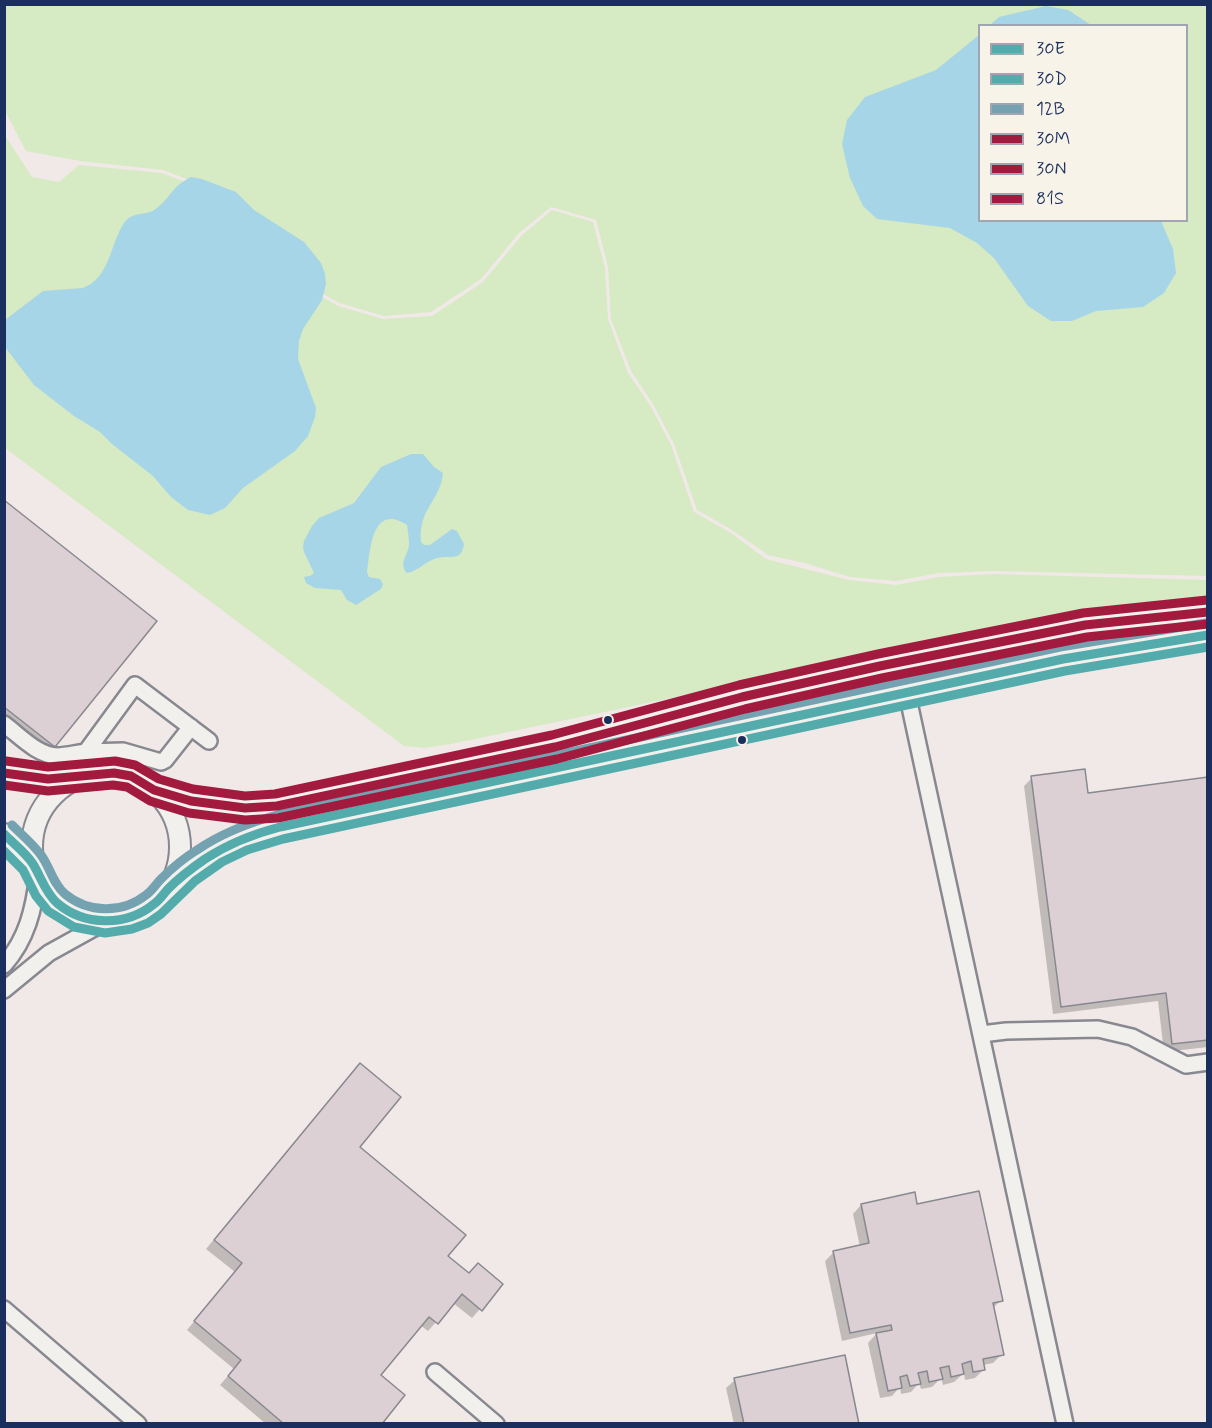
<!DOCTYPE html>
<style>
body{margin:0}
#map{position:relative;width:1212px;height:1428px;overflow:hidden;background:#f1e9e7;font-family:Mynerve,sans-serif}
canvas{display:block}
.frame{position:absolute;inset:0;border:6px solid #1b2f5e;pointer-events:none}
.legend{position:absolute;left:978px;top:24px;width:210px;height:198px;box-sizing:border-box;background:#f7f3e8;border:2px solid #9fa5b1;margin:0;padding:8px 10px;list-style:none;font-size:18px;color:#1b2f5e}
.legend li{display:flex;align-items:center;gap:12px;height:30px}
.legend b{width:30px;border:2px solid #9fa5b1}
</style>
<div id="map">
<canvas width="1212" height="1428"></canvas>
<div class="frame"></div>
<ul class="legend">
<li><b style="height:8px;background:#53abab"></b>30E</li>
<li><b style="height:8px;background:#53abab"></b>30D</li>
<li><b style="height:8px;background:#74a2b1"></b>12B</li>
<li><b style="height:8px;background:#a31a3f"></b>30M</li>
<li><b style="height:8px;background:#a31a3f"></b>30N</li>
<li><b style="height:8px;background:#a31a3f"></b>81S</li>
</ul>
</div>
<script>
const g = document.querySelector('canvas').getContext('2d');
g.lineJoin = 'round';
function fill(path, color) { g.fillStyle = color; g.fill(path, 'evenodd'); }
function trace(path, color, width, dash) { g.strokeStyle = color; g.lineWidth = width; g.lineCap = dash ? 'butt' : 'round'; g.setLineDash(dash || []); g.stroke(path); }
fill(new Path2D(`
 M4,5h1203v571l-213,-5 -55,2 -43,8 -46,-4 -45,-14 -37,-8 -36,-25 -35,-20 -23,-66 -21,-40 -22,-33 -20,-52 -3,-52 -12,-47 -45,-13 -32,26 -38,46 -50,33 -47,4 -45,-13 -36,-21 -79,-89 -61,-23 -83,-9 -54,-10 -21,-40zM980,26h206v194h-206z
 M4,134l28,43 27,5 20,-17 83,8 60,23 79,89 37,21 45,13 49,-3 51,-34 39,-47 30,-25 41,12 12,46 3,51 20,54 22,32 21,40 23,67 37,21 35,26 83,21 47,5 43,-8 55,-3 213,6v20l-26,2 -141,19 -589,123 -27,4 -20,-2 -399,-298z`), '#d6eac3');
fill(new Path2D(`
 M1046,6l22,4 23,15h-101l9,-8z
 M979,35l1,185 181,1 12,28 3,24 -12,20 -21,14 -47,4 -24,10h-21l-23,-15 -34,-48 -17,-15 -27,-15 -73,-9 -14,-13 -13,-28 -8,-34 5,-24 18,-23 71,-27z
 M191,177l11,2 34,13 18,18 50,32 17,21 4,11 1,10 -4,16 -19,29 -4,12 -1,18 18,49 -1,9 -7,19 -13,15 -52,37 -18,20 -15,7 -22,-5 -17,-13 -18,-21 -41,-32 -12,-12 -26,-16 -40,-31 -29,-38v-27l38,-29 40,-3c27,-10 27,-44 41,-65 9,-13 23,-6 33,-15 15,-12 14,-21 34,-31z
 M411,454h12l11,13 9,6c-3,29 -25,35 -22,69l3,3h6l22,-16 5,2 7,13c-1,5 -2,10 -7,12 -6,2 -14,0 -20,2 -11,3 -19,13 -30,15 -9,-10 1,-17 2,-28 0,-6 -1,-13 -2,-20 -35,-23 -37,25 -40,47l2,5 11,2 3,5 -2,5 -25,16 -9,-5 -6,-10 -26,-2 -9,-5 -2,-6 6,-1 4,-3 -10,-21 -1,-5 1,-6 8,-15 7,-8 35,-15 27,-36z`), '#a7d5e8');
fill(new Path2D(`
 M4,502l151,119 -107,132 -44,-35z
 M1032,778l55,17 121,-16v268l-44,5 -6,-51 -105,13 -29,-228z
 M352,1073l6,74 88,109 22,19 33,10 -29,33 -19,-15 -25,28 -8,-6 -41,50 1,49h-114l-46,-39 14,-16 -47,-39 48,-58 -29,-23z
 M861,1205l55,1 85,94 -9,9 10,45 -9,9 -10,2 1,4 -9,9 -10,2 -1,-7 -10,9 -11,3 -2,-7 -9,9 -11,2 -2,-6 -8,9 -10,2 -1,-7 -8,9 -12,2 -12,-55 9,-10 -35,8 -17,-80 9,-9 26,-5 -7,-33z
 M735,1380l123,44h-124l-8,-36z`), '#0003');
const building = new Path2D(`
 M4,500l153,121 -102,126 -51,-40z
 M1085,769l3,24 120,-16v263l-36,4 -6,-51 -105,14 -30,-231z
 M360,1063l41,34 -41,50 106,88 -18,21 21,17 9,-10 25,21 -21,27 -20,-17 -24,30 -9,-7 -48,58 24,20 -23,29h-98l-56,-48 13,-16 -47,-39 48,-58 -28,-23z
 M979,1191l24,110 -10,2 11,52 -21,4 2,11 -12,2 -2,-11 -9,3 2,10 -13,3 -2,-11 -9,2 3,11 -14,3 -2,-11 -9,2 3,11 -11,2 -3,-11 -7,2 2,11 -14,3 -12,-58 16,-3 -1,-5 -41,8 -17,-82 36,-8 -8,-39 54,-12 2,12z
 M845,1355l14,69h-115l-10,-46z`);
fill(building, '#ddd0d5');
trace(building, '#878890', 1.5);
const minor = new Path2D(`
 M907,693l158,731
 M4,724c16,12 33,31 53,32 9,0 20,-3 29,-4l49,-67 74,56
 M86,752l37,-1 38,11 4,-2 26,-33
 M4,965c23,-26 30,-56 34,-90
 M4,990l45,-37 56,-31
 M982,1034l24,-3 92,-2 34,8 54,28 22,-3
 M4,1309l134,115
 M435,1372l61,52`);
const major = new Path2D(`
 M32 847a74 74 0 1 1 148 0a74 74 0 1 1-148 0Z
 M4,773l44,6 28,-1
 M154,790c46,15 90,21 139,14l262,-57 187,-50 138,-31 205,-41 123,-13
 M4,834l30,32
 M167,890c34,-31 69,-51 113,-63l783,-168 96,-17 49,-7`);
trace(minor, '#878890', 20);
trace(major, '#878890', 24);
trace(minor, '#f2f0ec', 15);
trace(major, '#f2f0ec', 20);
trace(new Path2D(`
 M4,834c10,10 22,19 29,30 8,13 12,28 24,39 27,23 69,24 97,1 6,-4 10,-11 15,-16 11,-11 23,-20 36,-29 23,-15 48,-25 75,-32l783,-168 145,-24`), '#53abab', 9);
trace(new Path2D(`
 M4,851l19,19 13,26 12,15 26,16 31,6 27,-4 16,-6 13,-9 34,-33 27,-19 25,-12 36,-11 782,-168 143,-24`), '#53abab', 9);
trace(new Path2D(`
 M12,825c10,10 21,19 29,30 9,12 12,29 24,39 23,19 57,20 81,1 6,-4 10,-11 15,-16 11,-11 23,-21 36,-29 25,-17 51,-27 80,-35l783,-168 146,-24`), '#74a2b1', 9);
trace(new Path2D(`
 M4,773l44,6 66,-6 17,3 23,14 37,11 54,7 32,-2 278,-59 187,-50 138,-31 205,-41 123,-13`), '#a31a3f', 9);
trace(new Path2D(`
 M4,785l44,6 65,-6 14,2 23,14 39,12 56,7 33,-2 279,-59 188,-50 137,-31 205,-41 121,-13`), '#a31a3f', 9);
trace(new Path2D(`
 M6,761l42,6 67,-6 20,4 24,14 34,10 52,7 30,-2 277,-59 187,-50 139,-31 205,-41 124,-13`), '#a31a3f', 9);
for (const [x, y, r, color] of [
 [608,720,5,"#1b2f5e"],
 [742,740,5,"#1b2f5e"]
]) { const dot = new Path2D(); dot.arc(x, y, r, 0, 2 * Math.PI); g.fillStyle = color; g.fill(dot); trace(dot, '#f7f3e8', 2); }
</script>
